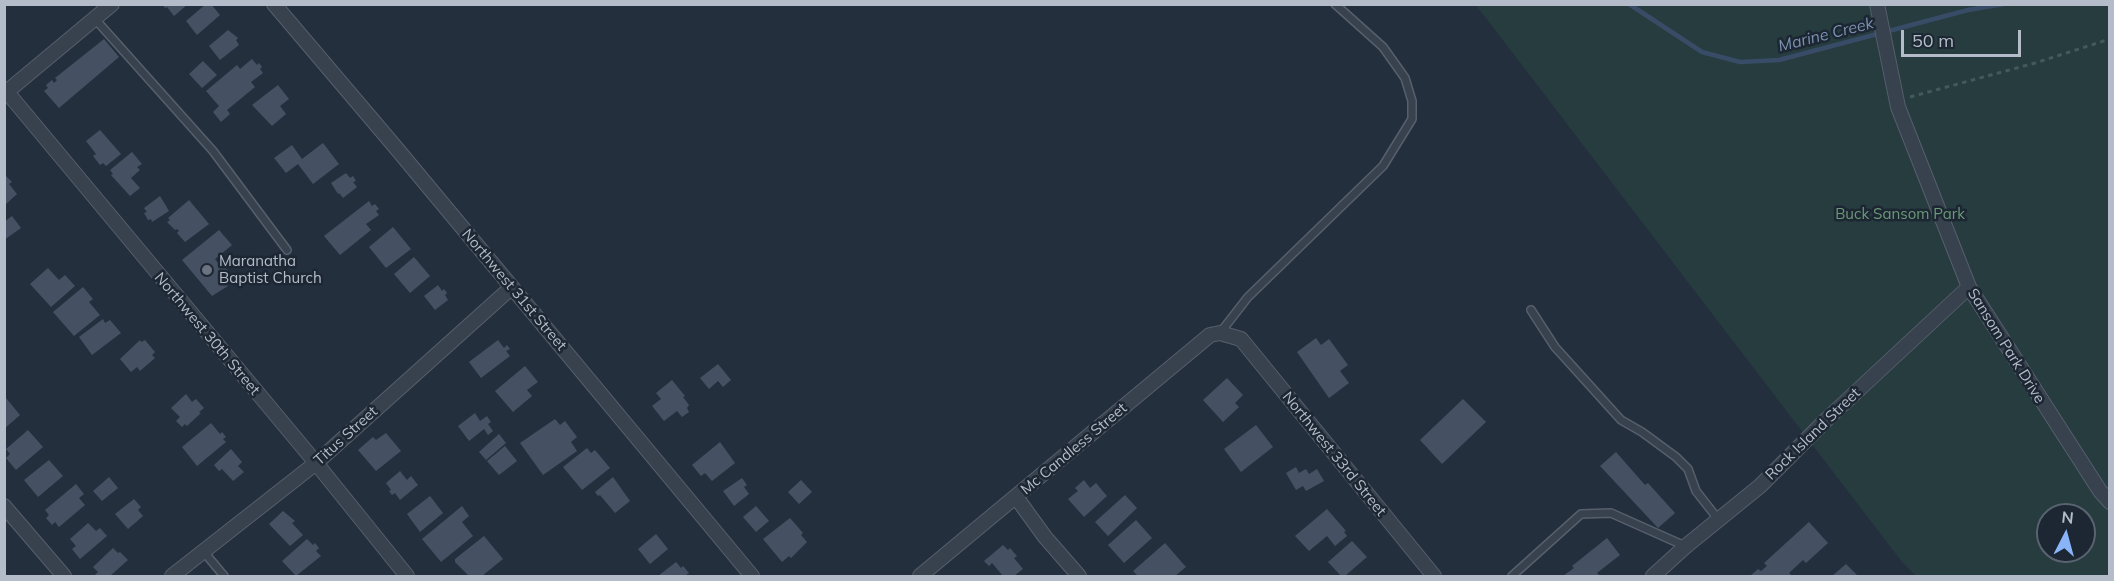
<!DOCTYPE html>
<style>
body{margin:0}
#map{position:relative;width:2114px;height:581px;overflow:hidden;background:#242f3e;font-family:Mulish,sans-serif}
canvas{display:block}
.frame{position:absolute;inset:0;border:6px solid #b4bcc9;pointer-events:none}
.north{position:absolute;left:2036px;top:503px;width:60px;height:60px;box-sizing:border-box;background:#1d2633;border:2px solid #59626f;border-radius:50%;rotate:6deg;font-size:16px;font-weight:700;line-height:24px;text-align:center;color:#b4bcc9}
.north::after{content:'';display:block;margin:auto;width:21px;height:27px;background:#8ab4f8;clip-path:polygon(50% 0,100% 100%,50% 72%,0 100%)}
.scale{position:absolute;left:1901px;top:30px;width:120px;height:27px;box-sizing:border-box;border:3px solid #b4bcc9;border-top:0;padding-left:8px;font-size:18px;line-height:21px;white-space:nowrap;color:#b4bcc9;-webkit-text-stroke:4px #1d2633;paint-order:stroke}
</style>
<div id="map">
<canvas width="2114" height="581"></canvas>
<div class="frame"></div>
<div class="north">N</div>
<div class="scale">50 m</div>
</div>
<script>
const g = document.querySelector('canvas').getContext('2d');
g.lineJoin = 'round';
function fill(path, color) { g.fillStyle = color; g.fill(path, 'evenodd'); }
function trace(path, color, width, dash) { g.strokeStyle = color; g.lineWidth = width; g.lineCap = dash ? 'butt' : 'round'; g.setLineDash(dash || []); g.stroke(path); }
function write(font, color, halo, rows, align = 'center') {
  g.font = font + ' Mulish,sans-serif'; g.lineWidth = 5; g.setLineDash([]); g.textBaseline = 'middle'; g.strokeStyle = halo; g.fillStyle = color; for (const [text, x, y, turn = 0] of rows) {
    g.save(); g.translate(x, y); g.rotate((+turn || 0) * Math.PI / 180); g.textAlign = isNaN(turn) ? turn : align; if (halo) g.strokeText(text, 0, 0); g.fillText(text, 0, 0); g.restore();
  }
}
fill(new Path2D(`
 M1476,5h633v571h-193l-14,-14zM2048,515h36v36h-36z`), '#263c3f');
trace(new Path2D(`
 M1629,4l73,48 38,10 39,-2 189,-50 36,-6`), '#394c67', 4.5);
fill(new Path2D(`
 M162,4h26l-14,12 -7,-9 -2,1z
 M206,4h5l9,11 -23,20 -11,-14z
 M228,30l10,8 -2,2 3,5 -19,15 -11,-14z
 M104,39l15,18 -60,51 -15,-17 4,-3 -2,-3 6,-5 2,3 3,-3 -2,-2z
 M252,59l5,6 2,-2 3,4 -2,2 3,4 -12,9 4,5 -28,23 3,4 -9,8 -8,-10 6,-6 -13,-15 31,-26 3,4z
 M203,61l14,14 -15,13 -13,-14z
 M278,85l11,14 -9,7 6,8 -14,12 -20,-21z
 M100,130l21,24 -15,12 -3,-3 -3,2 -7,-9 3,-2 -10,-13z
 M323,143l16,21 -26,20 -15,-20 -12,9 -12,-15 18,-13 10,14z
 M132,152l10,12 -5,3 3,3 -9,8 9,10 -10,8 -19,-21 2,-1 -3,-4z
 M346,173l4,5 3,-2 3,5 -3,1 4,5 -14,11 -4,-5 -1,1 -7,-11z
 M4,174l8,8 -3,2 8,10 -13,12z
 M160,196l9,15 -17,11 -1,-3 -3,1 -4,-7 3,-1 -3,-4z
 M189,200l20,24 -24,18 -8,-9 2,-2 -2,-2 -2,1 -8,-8 3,-2 -2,-2z
 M369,201l3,5 3,-2 4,5 -3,2 3,4 -13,9 5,6 -31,25 -16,-19z
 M12,216l9,12 -17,12v-18z
 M393,227l18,22 -25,19 -17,-21z
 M219,230l13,15 -17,14 8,10 2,-2 8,10 -8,6 3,3 -16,10 -30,-36z
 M414,257l16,19 -20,17 -16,-19z
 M48,268l11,12 6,-5 10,11 -24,21 -21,-23z
 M438,285l4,6 2,-2 3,4 -2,2 3,5 -13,10 -11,-14z
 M83,287l10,12 -4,3 11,13 -26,21 -21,-24z
 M103,319l2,4 5,-3 11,13 -29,22 -13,-18z
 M1316,338l5,7 8,-6 19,26 -8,6 9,12 -20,15 -32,-46z
 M140,340l1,2 4,-2 10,12 -3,3 3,3 -15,13 -3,-4 -6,5 -11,-13z
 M498,340l6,8 3,-3 3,4 -4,2 4,5 -29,22 -12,-16z
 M718,364l13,16 -8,7 -5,-6 -9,8 -9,-11z
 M525,366l13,16 -11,8 5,6 -19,16 -18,-21z
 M1227,378l16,17 -8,8 4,4 -16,15 -20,-22z
 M672,380l13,16 -2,1 6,8 -2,3 2,4 -7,5 -5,-6 -13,10 -12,-15 9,-7 -5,-6z
 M186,394l6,8 4,-3 8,9 -5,4 2,1 -14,13 -2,-2 -3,3 -6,-6 4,-4 -9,-9z
 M6,398l14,17 -16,14v-29z
 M1463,399l23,23 -44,42 -22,-24z
 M475,413l5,8 7,-5 4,6 -3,2 5,7 -5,4 -4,-6 -15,12 -11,-15z
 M555,419l5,6 5,-4 12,16 -6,5 6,9 -34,24 -23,-32z
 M211,423l9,11 2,-2 4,5 -3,2 3,3 -29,24 -15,-19z
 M1256,425l17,22 -32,25 -17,-23z
 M28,430l15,17 -27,23 -10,-12 4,-4 -4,-5z
 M386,433l15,18 -25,20 -18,-21 15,-13 3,3z
 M499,434l7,9 -20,17 -7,-8z
 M720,442l15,21 -23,18 -7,-8 -4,3 -9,-11z
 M505,446l12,15 -18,14 -12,-14z
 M587,448l4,5 4,-3 15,18 -28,22 -19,-23z
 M231,449l11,13 -4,4 6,6 -11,9 -11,-12 -3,2 -5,-6z
 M1616,452l29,33 3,-2 27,30 -17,15 -58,-62z
 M49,460l14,16 -25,21 -14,-17z
 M1296,467l3,6 7,-4 3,5 8,-5 7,12 -18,10 -3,-5 -7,4 -10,-17z
 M400,471l7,9 4,-4 7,9 -18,15 -5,-7 -3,2 -3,-4 2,-1 -5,-7z
 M109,477l9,11 -16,13 -9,-10z
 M613,477l17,24 -15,12 -15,-18 -2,1 -3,-4z
 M742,478l5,7 -3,2 5,7 -15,12 -11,-15z
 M801,480l11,12 -13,12 -11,-12z
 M1084,480l6,8 6,-5 11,13 -23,21 -16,-18 10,-8 -3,-3z
 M76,484l8,10 -5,4 6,7 -26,22 -4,-5 -3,3 -6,-7 3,-3 -4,-5z
 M1125,495l12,13 -29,28 -13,-14z
 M430,496l13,17 -23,19 -13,-18z
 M134,499l7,8 -3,3 5,6 -15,13 -13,-15z
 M462,506l7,10 -7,6 11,14 -32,26 -19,-23z
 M756,506l13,15 -13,11 -13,-15z
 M1327,509l19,22 -2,1 3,4 -12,10 -8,-10 -18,15 -14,-15z
 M283,511l12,10 -3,2 11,12 -13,11 -21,-22z
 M790,518l13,15 -2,2 6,7 -16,16 -2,-2 -7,6 -19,-23z
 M1136,520l16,18 -28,25 -16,-18z
 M1809,522l19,21 -22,20 -3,-3 -14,13 3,3h-42l8,-7 3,2 6,-5 -3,-3z
 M88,523l8,8 4,-3 7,8 -27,23 -8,-10 4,-3 -6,-7z
 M656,534l12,15 -18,15 -12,-15z
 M484,536l19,23 -21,17h-13l-14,-14v-3z
 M1607,538l13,17 -23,18 3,3h-37l11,-8 -2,-2z
 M307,539l6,6 2,-2 4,5 -3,3 5,5 -25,20 -14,-15z
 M1352,541l15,16 -22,19h-4l-13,-14z
 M1165,543l21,24 -11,9h-37l-5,-5z
 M1003,545l5,5 2,-2 7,8 -3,2 9,11 -9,7h-11l-11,-13 -3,3 -5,-5z
 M113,548l5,5 2,-1 8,8 -18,16h-14l-1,-1 3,-3 -5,-5z
 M676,562l5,6 2,-2 6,7 -3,2 1,1h-29z
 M1846,564l12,12h-26z`), '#455162');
const service = new Path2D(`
 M95,19l118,132 74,99
 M1531,310l24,37 66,73 21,12 34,25 12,12 8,22 22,28
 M1220,333l28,-36 135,-131 29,-47v-18l-7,-23 -22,-31 -48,-43
 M204,552l20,24
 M1512,576l69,-62 30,-1 74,33`);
const minor = new Path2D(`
 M274,4l123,145 355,427
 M1877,4l21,103 71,180 131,204 10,11
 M7,92l309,371 91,113
 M4,94l108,-90
 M1016,497l29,40 34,39
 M4,506l60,70
 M172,576l144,-113 196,-176
 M920,576l290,-241 10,-2 21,6 193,237
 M1653,576l33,-30 74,-60 66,-66 143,-133`);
trace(service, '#565f6c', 10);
trace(minor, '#565f6c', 16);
trace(new Path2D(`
 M1910,97l125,-34 75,-24`), '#44595c', 3, [4.5, 4.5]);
trace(service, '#38414e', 7);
trace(minor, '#38414e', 14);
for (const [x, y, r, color] of [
 [207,270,6,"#6b7280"]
]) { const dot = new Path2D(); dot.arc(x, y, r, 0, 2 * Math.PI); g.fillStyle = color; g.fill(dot); trace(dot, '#1d2633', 2); }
write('15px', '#6b9a76', '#1d2633', [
 ["Buck Sansom Park",1900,214]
]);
write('15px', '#b4bcc9', '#1d2633', [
 ["Maranatha",219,261],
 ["Baptist Church",219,278]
], 'left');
write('15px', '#b4bcc9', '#1d2633', [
 ["Northwest 31st Street",514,290,50],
 ["Northwest 30th Street",207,334,50],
 ["Sansom Park Drive",2006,346,58],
 ["Rock Island Street",1813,434,-44],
 ["Titus Street",346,436,-42],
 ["Mc Candless Street",1074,449,-40],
 ["Northwest 33rd Street",1334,454,51]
]);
write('italic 16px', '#7c92b1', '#1d2633', [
 ["Marine Creek",1826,35,-14]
]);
</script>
